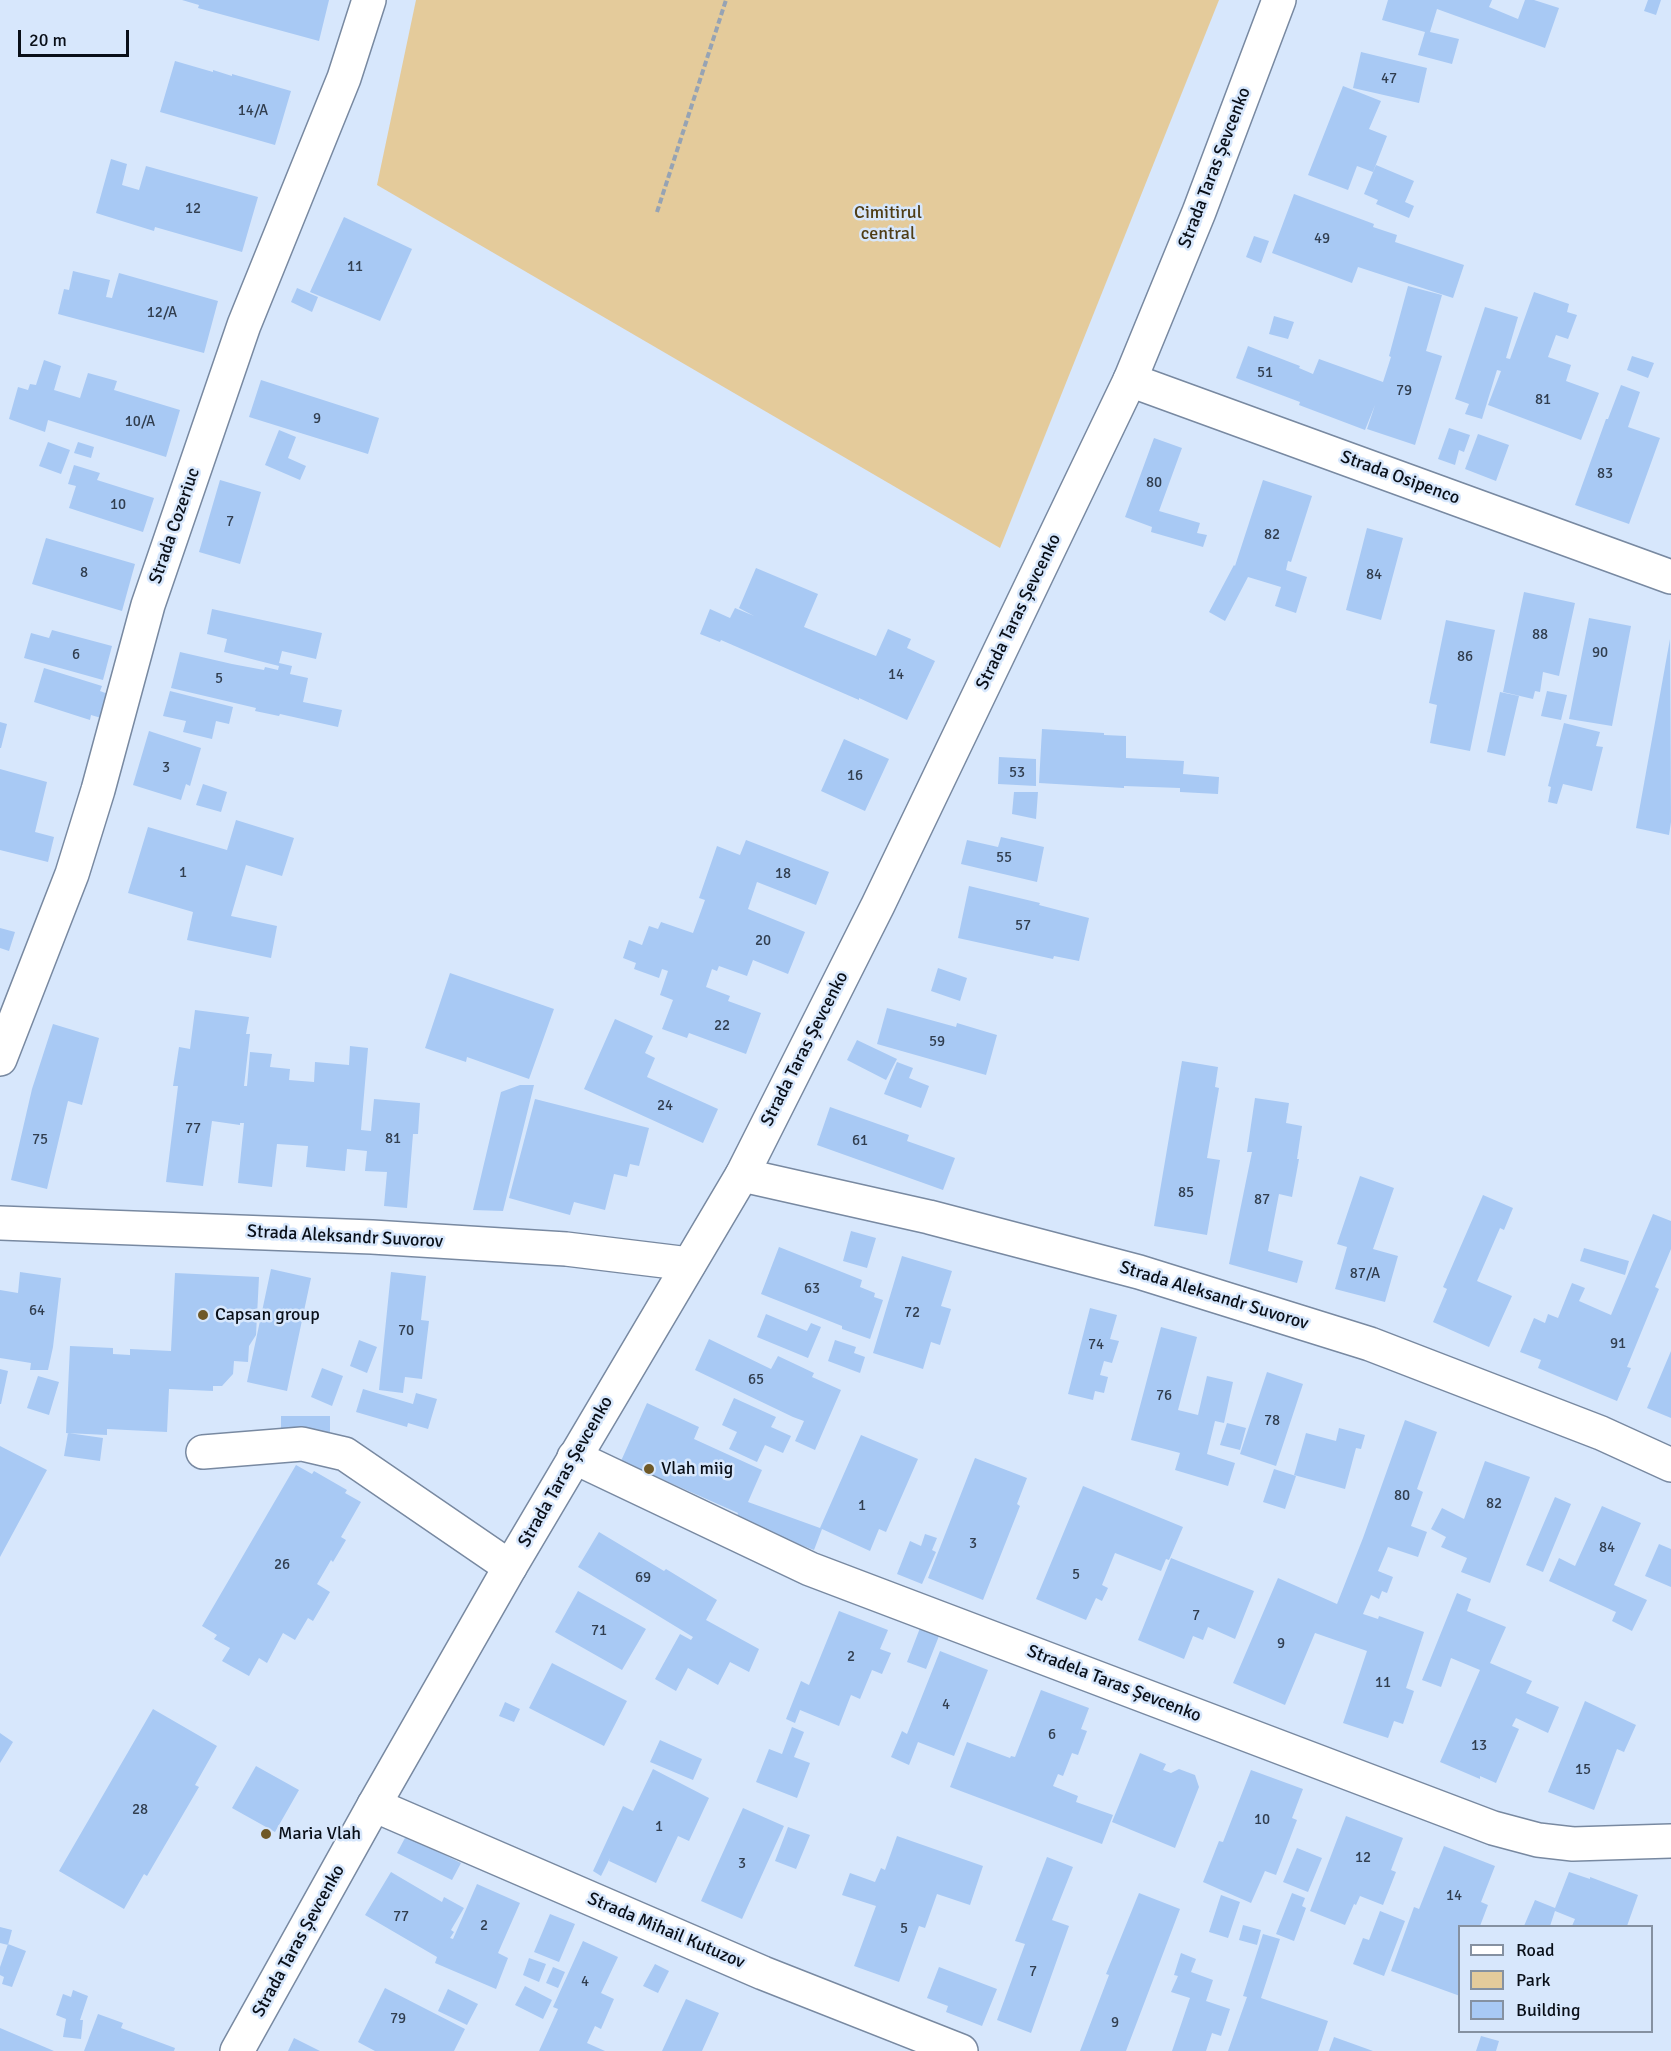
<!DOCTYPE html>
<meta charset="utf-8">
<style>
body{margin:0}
#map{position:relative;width:1671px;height:2051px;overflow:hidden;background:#d7e7fc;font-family:Signika,sans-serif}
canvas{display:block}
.legend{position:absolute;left:1458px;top:1925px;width:195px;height:108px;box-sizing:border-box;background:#d7e7fc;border:2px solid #8591a1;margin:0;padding:8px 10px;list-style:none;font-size:18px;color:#090f18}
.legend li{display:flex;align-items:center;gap:12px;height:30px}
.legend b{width:30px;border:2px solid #8591a1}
.scale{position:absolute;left:18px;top:30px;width:111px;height:27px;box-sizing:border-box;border:3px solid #090f18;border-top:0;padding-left:8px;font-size:18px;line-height:21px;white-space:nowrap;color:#090f18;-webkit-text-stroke:4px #d7e7fc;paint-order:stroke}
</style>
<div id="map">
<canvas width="1671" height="2051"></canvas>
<ul class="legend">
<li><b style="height:8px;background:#fff"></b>Road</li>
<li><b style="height:16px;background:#e4cb9b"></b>Park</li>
<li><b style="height:16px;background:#a8c9f4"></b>Building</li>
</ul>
<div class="scale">20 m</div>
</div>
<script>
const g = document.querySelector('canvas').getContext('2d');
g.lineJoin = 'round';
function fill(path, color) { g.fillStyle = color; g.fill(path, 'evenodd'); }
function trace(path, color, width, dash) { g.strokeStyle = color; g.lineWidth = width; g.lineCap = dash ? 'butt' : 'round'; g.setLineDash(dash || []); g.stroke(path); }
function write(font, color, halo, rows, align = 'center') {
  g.font = font + ' Signika,sans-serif'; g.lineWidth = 5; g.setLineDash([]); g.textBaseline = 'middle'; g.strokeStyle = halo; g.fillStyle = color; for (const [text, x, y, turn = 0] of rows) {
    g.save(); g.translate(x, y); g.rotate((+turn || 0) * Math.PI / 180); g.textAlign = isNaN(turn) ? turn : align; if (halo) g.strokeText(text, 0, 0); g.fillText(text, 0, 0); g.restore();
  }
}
fill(new Path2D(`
 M416,0h803l-219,548 -623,-363z`), '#e4cb9b');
fill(new Path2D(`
 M182,0h147l-10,41 -121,-33 1,-3z
 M1388,0h104l-3,7 29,12 7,-19h9l25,8 -14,40 -108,-39 -7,23 29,7 -7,25 -34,-9 7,-23 -43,-12z
 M1648,0h13l-5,15 -12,-4z
 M1361,52l66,16 -8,35 -66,-15z
 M175,61l38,11v-2l19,6v-2l59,17 -16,54 -115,-33z
 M1343,86l38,15 -12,28 18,7 -14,36 -16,-6 -9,24 -40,-15z
 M111,159l16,5 -5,21 17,5 7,-24 112,31 -16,55 -87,-25 -1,4 -58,-18z
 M1376,165l38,16 -9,21 9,4 -5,12 -33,-14 2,-4 -14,-6z
 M1294,194l80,30 -1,3 24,8 -2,7 69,23 -11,33 -95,-31 -6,16 -80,-30z
 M344,217l68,32 -32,72 -70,-29z
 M1254,236l15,5 -8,22 -15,-6z
 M73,271l37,9 -4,17 6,1 7,-25 99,28 -14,52 -146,-39 6,-25 5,1z
 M1408,286l34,9 -16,56 16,5 -27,89 -48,-16 8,-24 -10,25 -66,-25 1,-3 -64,-24 12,-32 52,20 -1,2 14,6 6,-15 64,23 8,-25 -2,-1z
 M297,288l21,9 -6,15 -21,-10z
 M1534,292l35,12 -2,8 10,3 -9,24 -12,-4 -8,22 23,8 -5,16 33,12 -18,47 -93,-35 13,-34 -4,-1 -15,49 -17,-5 4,-10 -14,-5 30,-92 33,10 -12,41 4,1z
 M1274,316l20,6 -6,17 -19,-5z
 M1632,356l22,7 -6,15 -21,-8z
 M44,360l17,6 -7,24 26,8 8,-25 29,8 -3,9 66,20 -14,47 -118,-37 -3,12 -36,-13 9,-32 10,3 2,-6 6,1z
 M261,380l118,38 -11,36 -119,-37z
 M1621,385l19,7 -12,35 32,11 -31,86 -54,-19 31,-86h2z
 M1449,428l21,7 -6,17 -5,-2 -4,15 -17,-6z
 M279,430l17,7 -8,21 18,8 -6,14 -35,-15z
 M1478,434l31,11 -13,36 -31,-12z
 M1154,438l28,10 -23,63 41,12 -3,10 10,2 -4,12 -52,-15 1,-5 -27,-10z
 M48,442l22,8 -9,24 -22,-8z
 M78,442l16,5 -3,11 -17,-5z
 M74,465l26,8 -3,7 57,18 -11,34 -74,-24 7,-22 -8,-2z
 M220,480l41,12 -21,72 -41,-12z
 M1263,480l49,16 -21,66 -3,-1 -2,9 21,7 -11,36 -21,-7 6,-19 -33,-10 -23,44 -16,-9 25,-47 1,1z
 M1367,528l36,10 -22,82 -35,-10z
 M46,538l89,26 -13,47 -90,-27z
 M756,568l62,26 -14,33 72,29 12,-27 23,10 -4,9 28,13 -28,59 -48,-22v2l-138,-60 -1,2 -20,-8 10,-25 20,9 5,-10 19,8 -15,-8z
 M1524,592l51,11 -16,73 -16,-4 -3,20 -5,-1 -2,8 -30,-7z
 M212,609l110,24 -6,26 -34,-8 -3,12 13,3 -2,8 18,4 -5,24 39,8 -4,17 -58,-13 -1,2 -24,-5 1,-3 -85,-20 9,-36 52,12 32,6 1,-3 13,3 1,-4 -55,-14 3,-13 -20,-5z
 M1589,618l42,8 -19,100 -43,-7z
 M1446,620l49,10 -25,121 -40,-8 7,-38 -8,-2z
 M52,630l60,16 -9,34 -79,-22 7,-25 18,5z
 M1670,639l1,183 -2,13 -33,-7z
 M44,668l58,18 -2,5 8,3 -7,24 -10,-3 -1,5 -56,-18z
 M170,691l63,16 -4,17 -13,-3 -4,18 -29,-7 3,-11 -23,-5z
 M1547,691l20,4 -6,25 -20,-4z
 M1500,692l19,4 -14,60 -18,-4z
 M0,722l7,2 -6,24h-1z
 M1564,723l36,9 -4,14 7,1 -11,44 -29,-7 -6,20 -9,-2 3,-15 -3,-1z
 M1042,729l62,4v2l22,1v22l58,3 -1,13 36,3 -1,17 -38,-2v-4l-56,-2v2l-85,-5z
 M149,731l52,17 -11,38 -4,-2 -5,16 -48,-15z
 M844,739l45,20 -24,52 -44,-20z
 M999,757l37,2v27l-38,-2z
 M0,769l47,13 -12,50 19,5 -6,25 -48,-12z
 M203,784l24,8 -6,20 -25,-7z
 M1014,792h24l-2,27 -24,-5z
 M236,820l58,18 -12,38 -36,-11 -15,51 46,10 -6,32 -84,-18 6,-28 -65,-19 20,-66 79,23z
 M1001,837l43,10 -7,35 -76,-18 6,-24 31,7z
 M746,840l83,32 -13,33 -59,-23 -9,27 57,23 -17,42 -35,-14 -6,16 -28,-10 -2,5 -5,-2 -6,18 24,9 -2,5 33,12 -15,41 -57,-21 -2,5 -25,-9 11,-29 -13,-5 8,-24 -6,-2 -3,9 -25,-9 2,-6 -13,-5 6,-18 13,5 7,-19 9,3 3,-7 32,11 12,-33 -6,-2 18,-52 23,9z
 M969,886l71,17 -1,2 50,13 -10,43 -25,-5 -1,3 -95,-21z
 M0,928l15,4 -6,19 -9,-3z
 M938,968l29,10 -7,23 -29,-10z
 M450,973l104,36 -25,70 -62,-22 -1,5 -41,-14z
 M887,1008l69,19 1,-4 40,12 -11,40 -109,-31z
 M195,1010l54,7 -3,17h4l-6,52h3l3,-34 22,2 -2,13 20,2 -1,11 25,2 1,-20 34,3 1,-19 18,2 -7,82 10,1 3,-32 46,4 -2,31h-5l-6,74 -23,-2 3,-34 -22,-1 2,-20 -20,-2 -2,22 -39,-4 2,-21 -31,-2 -5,43 -34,-4 6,-60h-4v2l-28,-4 -9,65 -37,-4 12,-96h-5l6,-39 11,2z
 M615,1019l38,17 -8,17 10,5 -8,19 71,32 -15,34 -119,-54z
 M53,1024l46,14 -17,67 -14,-4 -21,88 -36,-9 21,-91z
 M857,1040l40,19 -11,21 -39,-20z
 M1182,1061l36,6 -3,20 4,1 -12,70 13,2 -13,75 -53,-9z
 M897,1062l16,6 -4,10 20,8 -8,22 -37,-14z
 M520,1085h14l-31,126 -30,-1 28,-118z
 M1255,1098l34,5 -3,20 16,3 -5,33h2l-7,38 -13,-3 -11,57 35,10 -6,22 -68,-19 23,-112h-5z
 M535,1099l114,29 -10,38 -9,-2 -3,13 -13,-3 -9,36 -31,-8 -4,13 -61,-17z
 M830,1107l79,28 -2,6 48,17 -12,32 -126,-45z
 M1360,1176l34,12 -21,61 25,7 -13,46 -50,-13 12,-42 -10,-3z
 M1483,1195l30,13 -9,22 -4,-2 -23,53 35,15 -23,51 -56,-25 14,-33 -4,-2z
 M1653,1214l18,7v28l-16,38 4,2 -32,78 4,1 -14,33 -79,-33 3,-8 -21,-8 14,-34 11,5 3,-9 10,4 14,-35 13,5 -6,13 32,14z
 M851,1231l25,7 -9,30 -24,-7z
 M779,1247l83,33 -2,7 15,6 -1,4 9,3 -13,39 -28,-10v-3l-81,-32z
 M1584,1248l45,13 -4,14 -45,-14z
 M902,1256l50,15 -11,35 10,3 -11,36 -9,-3 -8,27 -50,-16z
 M271,1269l40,9 -24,113 -40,-9z
 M20,1272l41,6 -8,69 -5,23h-18l1,-7 -31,-5v-68l18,3z
 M391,1272l35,4 -5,44 8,1 -7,58 -17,-2 -2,16 -24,-3z
 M175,1273l84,4 -3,58 -7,11 -1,16 -14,-1 -1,13 -11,12h-9v5l-44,-2 -2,43 -60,-3v6l-41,-2 4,-87 43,2v6l17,1v-6l41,2z
 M1090,1308l27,7 -7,24 9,2 -7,22 -8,-2 -4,14 8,2 -4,16 -9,-2 -2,9 -25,-6z
 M766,1314l41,17 4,-8 10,4 -13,31 -51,-21z
 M1161,1327l36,10 -19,73 20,5 9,-39 26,6 -9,41 -9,-2 -8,33 28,9 -7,23 -53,-16 5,-17 -49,-13z
 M709,1339l62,30 7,-13 36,17 -2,4 29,13 -26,60 -20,-9 9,-20 -11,-4 -98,-47z
 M359,1340l18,7 -10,26 -17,-7z
 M835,1340l21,7 -2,6 11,4 -5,16 -32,-12z
 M1671,1351v67l-24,-10z
 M322,1368l21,8 -11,30 -21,-9z
 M0,1369l8,2 -7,33h-1z
 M1267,1372l36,12 -27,82 -36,-12z
 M38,1376l21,6 -10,33 -22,-7z
 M363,1389l50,15 3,-11 21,6 -9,30 -20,-6 -1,4 -51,-15z
 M734,1398l42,19 -5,10 20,9 -8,17 -18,-8 -8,17 -28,-13 8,-17 -15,-7z
 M647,1403l52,24 -5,12 68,31 -14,32 72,26 41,-93 57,24 -32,73 -7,-3 -9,22 -48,-22 -8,21 -78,-29 2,-8 -117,-52z
 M281,1416h49v20l-49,-1z
 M1405,1420l32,12 -20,57 6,3 -12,34 16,6 -9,25 -30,-10 -10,24 15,6 -6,16 -5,-2 -3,8 -8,-4 -8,19 15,5 1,-3 45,16 -18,56 8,3 -11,33 -9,-3 -6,17 -45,-15 24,-72 -52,-18 -30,72 -52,-22 45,-105 59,26 26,-66z
 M1227,1423l19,5 -6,22 -20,-5z
 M1339,1428l26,7 -4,14 -5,-1 -11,41 -51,-14 12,-42 30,8z
 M68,1433l35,5 -3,23 -36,-5z
 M0,1446l47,24 -47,87z
 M975,1458l52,20 -10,26 3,2 -37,94 -55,-22z
 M1485,1461l45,16 -40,106 -29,-11 6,-14 -26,-11 5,-10 -15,-8 11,-21 22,11z
 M296,1465l16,9 2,-3 33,19 -2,3 16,9 -20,35 5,3 -13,22 -2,-2 -14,24 13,8 -17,29 -5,-3 -13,22 -12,-7 -16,30 -8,-5 -10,18 -27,-15 8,-13 -16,-9 3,-4 -15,-9z
 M1274,1469l22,7 -11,33 -22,-7z
 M1083,1486l100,41 -14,33 -3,-1 -5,12 -46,-18 -13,32 6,3 -6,13 -6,-3 -10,22 -50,-21z
 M1555,1497l16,7 -28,68 -17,-7z
 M1602,1506l39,17 -27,62 33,15 -15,31 -20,-10 4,-9 -67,-31 10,-23 16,8z
 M599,1532l65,39 2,-2 51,31 -11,20 53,29 -10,23 -19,-10 -12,23 -30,-17 -12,23 -21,-12 25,-45 11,6 2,-3 -115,-70z
 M925,1534l12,4 -5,12 4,2 -14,32 -25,-10 13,-33 11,5z
 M1659,1544l12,5v38l-26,-11z
 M1171,1558l83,33 -19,48 -27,-12 -5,13 -10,-4 -9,23 -46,-19z
 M578,1591l68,38 -24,41 -67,-38z
 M1457,1593l14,6 -4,12 39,16 -16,36 42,18 -6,12 33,14 -11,26 -32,-15 -4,8 7,3 -23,54 -16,-7v3l-40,-17 40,-92 -29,-12 -10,29 -19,-7z
 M839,1611l49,19 -8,19 11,4 -9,21 -10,-4 -12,29 -9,-4 -12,31 -39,-16 -5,13 -9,-4 15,-38 8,4z
 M920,1628l19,8 -13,33 -19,-7z
 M940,1651l48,19 -34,86 -36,-14 -9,23 -18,-8 11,-26 5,3z
 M552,1663l75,38 -23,45 -75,-38z
 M1041,1690l48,18 -8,21 6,2 -9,24 -6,-2 -9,23 -5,-2 -5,12 25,10 -2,6 37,13 -11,29 -152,-57 17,-45 43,16 1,-2 4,1z
 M1585,1701l51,24 -12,27 -7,-3 -23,61 -46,-18z
 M505,1702l15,7 -6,13 -15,-6z
 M153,1709l64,37 -22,39 4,2 -52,89 -3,-2 -20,35 -65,-38z
 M792,1727l12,5 -10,25 16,6 -13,35 -41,-16 13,-33 13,5z
 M0,1733l13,9 -13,21z
 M660,1740l42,19 -9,21 -43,-18z
 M1140,1753l26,11 -3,6 8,3 8,-4 16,6 4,12 -24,61 -63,-26z
 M256,1766l43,24 -24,42 -43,-24z
 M653,1769l56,29 -20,43 -11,-5 -22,47 -47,-22 1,-3 -9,18 -8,-5 30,-65 10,5z
 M1251,1770l52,19 -11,29 5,2 -21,55 -11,-4 -14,32 -48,-21 16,-41 4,1z
 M743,1808l41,18 -42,93 -41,-18z
 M1346,1816l57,22 -12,32 5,2 -13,33 -23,-9 -4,9 -2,-1 -9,21 -35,-14z
 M788,1827l22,8 -14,34 -21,-8z
 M406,1836l55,27 -9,17 -55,-27z
 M897,1836l86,30 -13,39 -33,-11 -12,34 -6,-2 -20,56 -45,-16 22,-60 -34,-11 8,-22 25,9 6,-14 4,2z
 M1444,1846l51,20 -14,36 7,3 -8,21h-20v70l-69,-25 23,-64 5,2z
 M1297,1848l25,10 -14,34 -25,-10z
 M1047,1857l26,10 -21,53 17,6 -38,107 -34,-13 28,-76 -10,-3z
 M391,1872l51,30 2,-5 20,11 -13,22 3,2 -4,6 3,1 24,-55 43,19 -22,50 10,5 -12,31 -61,-26 2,-6 -72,-42z
 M1569,1872l21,7v-2l48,18 -11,31h-55l3,-7 -20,-8 -5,15h-26l11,-26 20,8z
 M1139,1893l41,16 -54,142h-46l29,-76 -3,-1z
 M1292,1893l13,5 -3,8 4,2 -12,33 -18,-7z
 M1221,1895l19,7 -12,36 -19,-6z
 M1380,1911l25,10 -21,55 -31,-12 10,-26 6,2z
 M550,1914l25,10 -16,38 -25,-10z
 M1243,1925l18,5 -4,15 -18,-5z
 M0,1927l12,3 -4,15 -8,-2z
 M1263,1934l17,5 -19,59 67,23 -10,30h-90l19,-54 -4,-1z
 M583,1941l35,16 -17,36 13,6 -13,30 -6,-3 -8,17 18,8h-66l19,-42 -5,-2z
 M8,1944l18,7 -14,36 -10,-3 2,-7 -4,-2v-8z
 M1181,1953l15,6 -5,13 22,8 -7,21 24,8 -9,27 -9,-3 -6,18h-34l18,-53 -19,-6 7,-16 -4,-1z
 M529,1958l17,6 -7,18 -16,-7z
 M655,1964l14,7 -11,22 -15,-7z
 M553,1967l12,5 -7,16 -12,-5z
 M939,1967l58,22 -15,37 -36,-14 2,-6 -21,-8z
 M525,1986l27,14 -9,19 -28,-14z
 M385,1988l80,41 -11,22h-79l-17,-9z
 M448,1989l30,15 -11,21 -29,-14z
 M73,1990l15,6 -8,24h3l-2,19 -18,-2 3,-18 -10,-4 7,-21 8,3z
 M686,1999l33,14 -17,38h-40z
 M98,2014l25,9 -2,5 54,20 -1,3h-90z
 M0,2028l54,23h-54z
 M1481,2036l18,5 -3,10h-20z
 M1334,2037l39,14h-44z
 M294,2038l26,13h-32z`), '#a8c9f4');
const minor = new Path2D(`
 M1130,380l541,197
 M0,1059l72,-185 26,-84 50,-185 96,-280 100,-247 25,-78
 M742,1175l187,42 210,55 231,72 231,89 70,32
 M0,1223l372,14 194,12 123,15
 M203,1452l99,-8 43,10 165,113
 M574,1457l236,112 683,259 45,12 35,4 98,-3
 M374,1805l389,168 198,78`);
const major = new Path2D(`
 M237,2051l137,-246 136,-238 232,-392 136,-270 252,-525 69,-168 80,-212`);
trace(minor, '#7889a1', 36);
trace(major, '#7889a1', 36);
trace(new Path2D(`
 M657,212l69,-212`), '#96a3b4', 4, [6, 3]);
trace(minor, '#fff', 33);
trace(major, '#fff', 33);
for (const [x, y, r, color] of [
 [203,1315,6,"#6f5928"],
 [649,1469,6,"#6f5928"],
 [266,1834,6,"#6f5928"]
]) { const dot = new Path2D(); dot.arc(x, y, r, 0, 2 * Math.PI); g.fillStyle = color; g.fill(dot); trace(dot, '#d7e7fc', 2); }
write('15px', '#313e4f', null, [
 ["47",1389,79],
 ["14/A",253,111],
 ["12",193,209],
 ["49",1322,239],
 ["11",355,267],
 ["12/A",162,313],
 ["51",1265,373],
 ["79",1404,391],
 ["81",1543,400],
 ["9",317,419],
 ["10/A",140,422],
 ["83",1605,474],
 ["80",1154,483],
 ["10",118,505],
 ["7",230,522],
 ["82",1272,535],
 ["8",84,573],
 ["84",1374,575],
 ["88",1540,635],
 ["90",1600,653],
 ["6",76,655],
 ["86",1465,657],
 ["14",896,675],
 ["5",219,679],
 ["3",166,768],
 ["53",1017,773],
 ["16",855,776],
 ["55",1004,858],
 ["1",183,873],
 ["18",783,874],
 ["57",1023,926],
 ["20",763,941],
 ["22",722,1026],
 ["59",937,1042],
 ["24",665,1106],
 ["77",193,1129],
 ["81",393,1139],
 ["75",40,1140],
 ["61",860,1141],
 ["85",1186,1193],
 ["87",1262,1200],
 ["87/A",1365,1274],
 ["63",812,1289],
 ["64",37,1311],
 ["72",912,1313],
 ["70",406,1331],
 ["91",1618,1344],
 ["74",1096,1345],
 ["65",756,1380],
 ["76",1164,1396],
 ["78",1272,1421],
 ["80",1402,1496],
 ["82",1494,1504],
 ["1",862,1506],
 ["3",973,1544],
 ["84",1607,1548],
 ["26",282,1565],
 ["5",1076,1575],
 ["69",643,1578],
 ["7",1196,1616],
 ["71",599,1631],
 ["9",1281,1644],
 ["2",851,1657],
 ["11",1383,1683],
 ["4",946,1705],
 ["6",1052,1735],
 ["13",1479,1746],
 ["15",1583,1770],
 ["28",140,1810],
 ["10",1262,1820],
 ["1",659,1827],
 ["12",1363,1858],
 ["3",742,1864],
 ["14",1454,1896],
 ["77",401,1917],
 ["2",484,1926],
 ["5",904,1929],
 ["7",1033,1972],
 ["4",585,1982],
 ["79",398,2019],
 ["9",1115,2023]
]);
write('18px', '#090f18', '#d7e7fc', [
 ["Strada Taras Șevcenko",1215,168,-69],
 ["Strada Osipenco",1400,478,20],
 ["Strada Cozeriuc",175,526,-71],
 ["Strada Taras Șevcenko",1019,612,-64],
 ["Strada Taras Șevcenko",805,1049,-63],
 ["Strada Aleksandr Suvorov",345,1237,3],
 ["Strada Aleksandr Suvorov",1214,1296,17],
 ["Strada Taras Șevcenko",566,1472,-60],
 ["Stradela Taras Șevcenko",1114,1684,21],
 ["Strada Mihail Kutuzov",666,1931,23],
 ["Strada Taras Șevcenko",299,1941,-61]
]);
write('18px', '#4f3d15', '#d7e7fc', [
 ["Cimitirul",888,213],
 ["central",888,234]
]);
write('18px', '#090f18', '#d7e7fc', [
 ["Capsan group",215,1315],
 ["Vlah miig",661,1469],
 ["Maria Vlah",278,1834]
], 'left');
</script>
